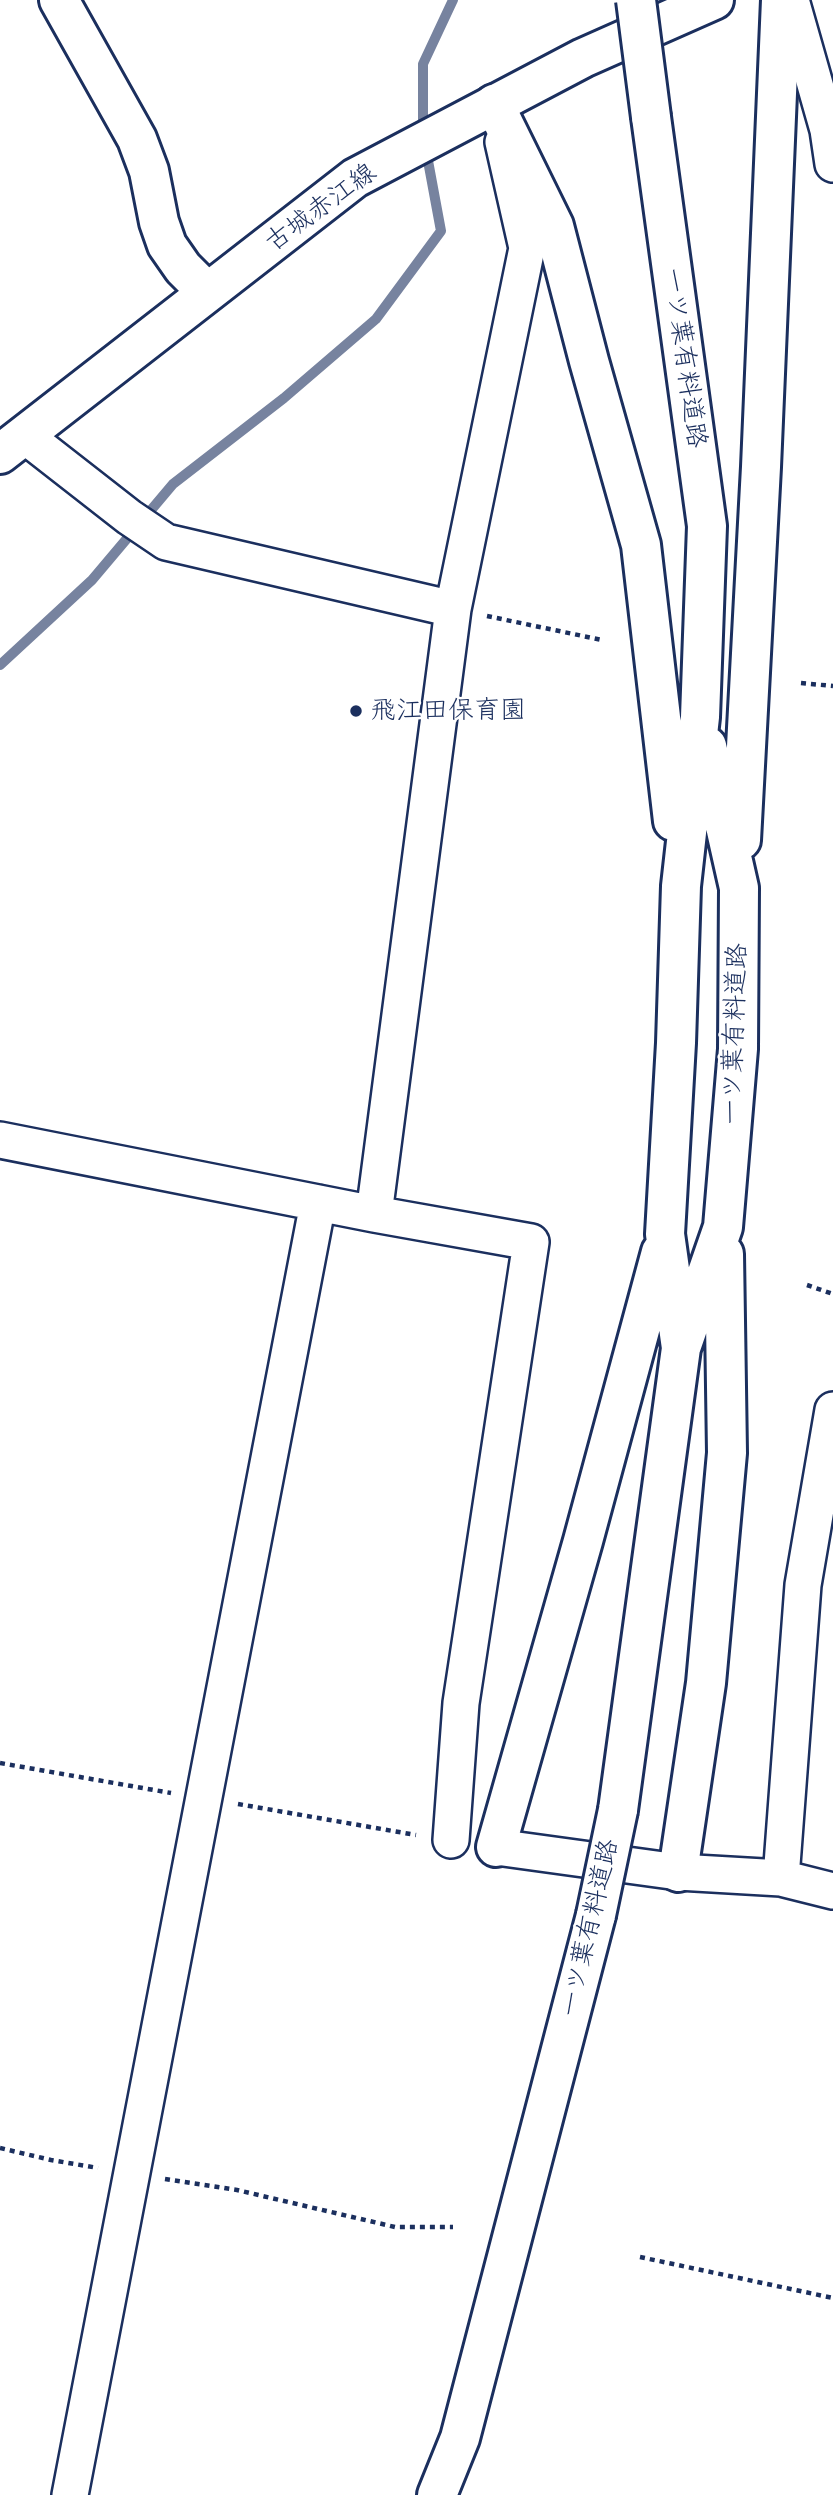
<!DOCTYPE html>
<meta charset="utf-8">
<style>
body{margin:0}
canvas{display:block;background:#fff}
</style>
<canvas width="833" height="2495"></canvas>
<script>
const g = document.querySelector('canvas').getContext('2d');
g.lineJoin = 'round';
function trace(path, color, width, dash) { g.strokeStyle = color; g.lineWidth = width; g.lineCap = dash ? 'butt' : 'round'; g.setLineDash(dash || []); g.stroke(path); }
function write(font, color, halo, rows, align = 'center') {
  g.font = font + ' "Patrick Hand","Klee One",sans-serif'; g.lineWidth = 5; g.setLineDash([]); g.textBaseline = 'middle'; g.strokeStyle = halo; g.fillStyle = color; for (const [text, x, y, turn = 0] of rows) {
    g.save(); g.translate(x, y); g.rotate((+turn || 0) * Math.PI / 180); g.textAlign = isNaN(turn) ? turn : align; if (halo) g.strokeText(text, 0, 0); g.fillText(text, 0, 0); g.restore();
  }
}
trace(new Path2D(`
 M423,135v-71l30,-64
 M0,665l92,-85 81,-96 111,-86 92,-79 65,-88 -15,-81`), '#77839f', 10);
const minor = new Path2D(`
 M791,0l37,130 5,34
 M24,435l105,82 37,25 287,67
 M0,1140l374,74 157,28 -70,461 -10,137
 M374,1214l79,-605 74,-361 -24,-106
 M496,1847l182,25 103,6 52,13
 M781,1878l22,-293 30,-175
 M70,2495l248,-1292`);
const tertiary = new Path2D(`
 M59,0l78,139 12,32 10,51 8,23 16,23 24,24`);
const secondary = new Path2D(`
 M0,454l355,-276 228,-120 131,-58`);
const primary = new Path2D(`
 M494,104l60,122 35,135 52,184 32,276
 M651,117l56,409 -7,191 -19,169 -5,157 -11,191 16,114
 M741,840l20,-373 20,-467
 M618,1810l63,-462 42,-121 15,-178 1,-161 -32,-142
 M496,1847l87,-306 78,-289
 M678,1872l28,-189 21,-230 -3,-199
 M437,2495l23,-57 136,-523`);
trace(minor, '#1b2f5e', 40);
trace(tertiary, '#1b2f5e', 44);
trace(secondary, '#1b2f5e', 44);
trace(primary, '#1b2f5e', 44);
trace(new Path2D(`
 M487,616l115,24
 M801,683l32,3
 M807,1285l26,9
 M0,1763l171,30
 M238,1804l178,31
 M0,2148l51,12 47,8
 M165,2179l72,11 158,37h58
 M640,2257l193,41`), '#1b2f5e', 4.5, [5, 5]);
trace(minor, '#fff', 35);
trace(tertiary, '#fff', 38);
trace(secondary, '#fff', 38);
trace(primary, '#fff', 38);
const primaryBridge = new Path2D(`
 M636,0l15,117
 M596,1915l22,-105`);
trace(primaryBridge, '#1b2f5e', 44, []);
trace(primaryBridge, '#fff', 38);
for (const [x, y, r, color] of [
 [356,711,7,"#1b2f5e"]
]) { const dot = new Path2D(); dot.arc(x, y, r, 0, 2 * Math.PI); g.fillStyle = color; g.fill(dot); trace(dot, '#fff', 2.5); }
write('26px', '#1b2f5e', '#fff', [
 ["古城赤江線",321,208,-36],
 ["一ツ葉有料道路",684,358,82],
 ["一ツ葉有料道路",735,1034,-88],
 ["一ツ葉有料道路",590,1928,-77]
]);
write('26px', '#1b2f5e', '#fff', [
 ["飛江田保育園",370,711]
], 'left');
</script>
